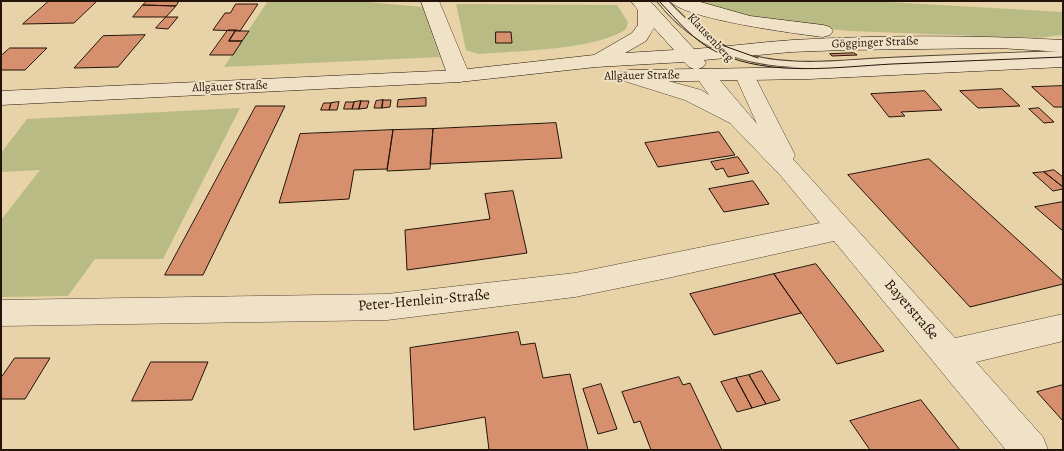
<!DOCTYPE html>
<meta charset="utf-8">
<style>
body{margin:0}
#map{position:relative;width:1064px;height:451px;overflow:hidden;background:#e8d3a8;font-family:Alegreya,serif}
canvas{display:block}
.frame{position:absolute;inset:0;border:2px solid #231309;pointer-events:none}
</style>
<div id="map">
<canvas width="1064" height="451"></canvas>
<div class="frame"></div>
</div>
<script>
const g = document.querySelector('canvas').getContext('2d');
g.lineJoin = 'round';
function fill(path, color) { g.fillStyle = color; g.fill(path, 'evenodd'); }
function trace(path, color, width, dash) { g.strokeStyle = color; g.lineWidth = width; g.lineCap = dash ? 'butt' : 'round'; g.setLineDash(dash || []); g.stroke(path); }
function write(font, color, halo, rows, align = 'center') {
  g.font = font + ' Alegreya,serif'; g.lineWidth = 4; g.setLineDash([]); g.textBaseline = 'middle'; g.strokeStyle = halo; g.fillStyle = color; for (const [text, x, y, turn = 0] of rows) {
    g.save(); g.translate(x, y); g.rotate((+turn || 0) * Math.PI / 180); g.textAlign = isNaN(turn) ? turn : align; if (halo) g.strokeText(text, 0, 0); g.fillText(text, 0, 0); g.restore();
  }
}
fill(new Path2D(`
 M268,1h90l64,6 18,50 -216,10z
 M692,1h178l193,11v23l-28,3 -186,-7 -71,-8z
 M456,4l161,1 11,17 -2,7c-30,21 -109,22 -148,25l-12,-4z
 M240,108l-77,151h-68l-27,37 -67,1v-77l39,-50 -39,2v-19l26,-34z`), '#b9bb85');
const building = new Path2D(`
 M49,1h48l-23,22 -51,1z
 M147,1h32l-3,5 -33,-1z
 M236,4h22l-18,27 -27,-1 12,-17h5z
 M143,5l33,1 -10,11h-33z
 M166,17h12l-10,12 -12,-1z
 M228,30h8l-7,11h13l-9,14h-23z
 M236,30l4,1h9l-7,10h-13z
 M496,32h15l1,11h-16z
 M145,35l-27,32 -44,1 29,-32z
 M10,48h37l-22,22h-24v-14z
 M854,53l3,2 -25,1 -2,-2z
 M1063,86v21h-9l-22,-20z
 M1002,89l18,17 -42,2 -18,-17z
 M925,91l17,19 -41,2 4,4 -16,1 -18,-23z
 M426,98v8l-29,1 1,-7z
 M383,100h8l-1,7 -8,1z
 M383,100l-1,8h-8l2,-7z
 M361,101h8l-2,7 -8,1z
 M361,101l-2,8h-7l2,-7z
 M339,102l-2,8h-8l2,-7z
 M346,102h8l-2,7h-8z
 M324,103h7l-2,7h-8z
 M256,106h29l-82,169h-38z
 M1039,108l15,14 -10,1 -15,-14z
 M556,123l6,35 -132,6 3,-35z
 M433,129l-3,40 -43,2 6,-41z
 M393,130l-6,39 -33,1 -5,29 -70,4 21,-69z
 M719,132l16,23 -77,12 -13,-24z
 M738,157l11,16 -21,4 -5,-9 -7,2 -5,-8z
 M929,159l134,122v3l-93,23 -122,-132z
 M1054,170l9,7v10l-19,-15z
 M1044,172l19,15v2l-10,2 -20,-18z
 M753,181l16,23 -45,8 -15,-23z
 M513,191l14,62 -120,17 -2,-40 85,-11 -5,-25z
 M1063,202v29l-28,-24z
 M816,264l33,42 35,45 -47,13 -63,-90z
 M774,274l27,39 -87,22 -24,-41z
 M518,332l3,13 14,-2 8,35 27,-4 18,76h-99l-4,-33 -71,13 -4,-82z
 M15,358h35l-25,41h-24v-21z
 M151,362h57l-16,38 -60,1z
 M762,371l18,29 -14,4 -17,-29z
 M749,375l17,29 -14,4 -16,-30z
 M679,377l4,8 7,-2 32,67h-71l-11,-29 -6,2 -12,-31z
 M736,378l16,30 -15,4 -16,-30z
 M601,384l16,45 -19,5 -15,-45z
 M1063,385v36l-26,-29z
 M921,400l39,50h-90l-20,-29z`);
fill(building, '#d6906d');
trace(building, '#231309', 1);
const lane = new Path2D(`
 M657,1h11c19,20 40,39 66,49 49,19 104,10 154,8 58,-3 117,-5 175,-7v6c-57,2 -114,5 -172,7 -89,4 -171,17 -234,-63z`);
const street = new Path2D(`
 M421,1h18l31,75 -4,4 -7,2 -7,-2 -4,-4z
 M705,69l7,2 45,53 -22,-49 3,-4 7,-2 7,2 43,84 -2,4 162,179 108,-24v27l-87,21 67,75 5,13h-42l-172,-209 -171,38 -88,18 -188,23 -386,6v-26l386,-6 188,-21 245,-50 -39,-47 -51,-53 -45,-23 -64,-20 -4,-4 4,-4 7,-2 73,20 8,5 -14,-20 3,-4z`);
const secondary = new Path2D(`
 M631,1h19l44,48c33,-2 66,-7 99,-9 89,-5 180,-5 270,0v12l-64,-4 -156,2 -52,2 -87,8 2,3 -3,4 -5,2 111,-2 254,-12v12l-254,12 -179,3 -7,-2 -4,-4 4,-4 7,-2 64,-1 -5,-2 -5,-5 -88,5 -137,15 -458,23v-14l458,-21 135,-15 38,-22 6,-8v-15zM654,28l20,22 -49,3 21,-12z
 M670,1h27l53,15 73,9 7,2 3,4 -3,4 -7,2c-25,-3 -140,-18 -153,-36z`);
trace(lane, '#544331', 2);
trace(street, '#544331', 1);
trace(secondary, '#231309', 1);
fill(lane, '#f0e2c6');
fill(street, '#f0e2c6');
fill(secondary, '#f0e2c6');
trace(new Path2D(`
 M659,1c18,19 35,41 60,52 52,24 117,14 173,11 57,-2 114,-5 171,-7
 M688,21l28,22 42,15`), '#231309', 1);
write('12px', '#231309', '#f0e2c6', [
 ["Klausenberg",710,38,47],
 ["Gögginger Straße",875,43,-2],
 ["Allgäuer Straße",642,76,-1],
 ["Allgäuer Straße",230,87,-2]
]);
write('15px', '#231309', '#f0e2c6', [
 ["Peter-Henlein-Straße",424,301,-5],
 ["Bayerstraße",911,310,49]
]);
</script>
